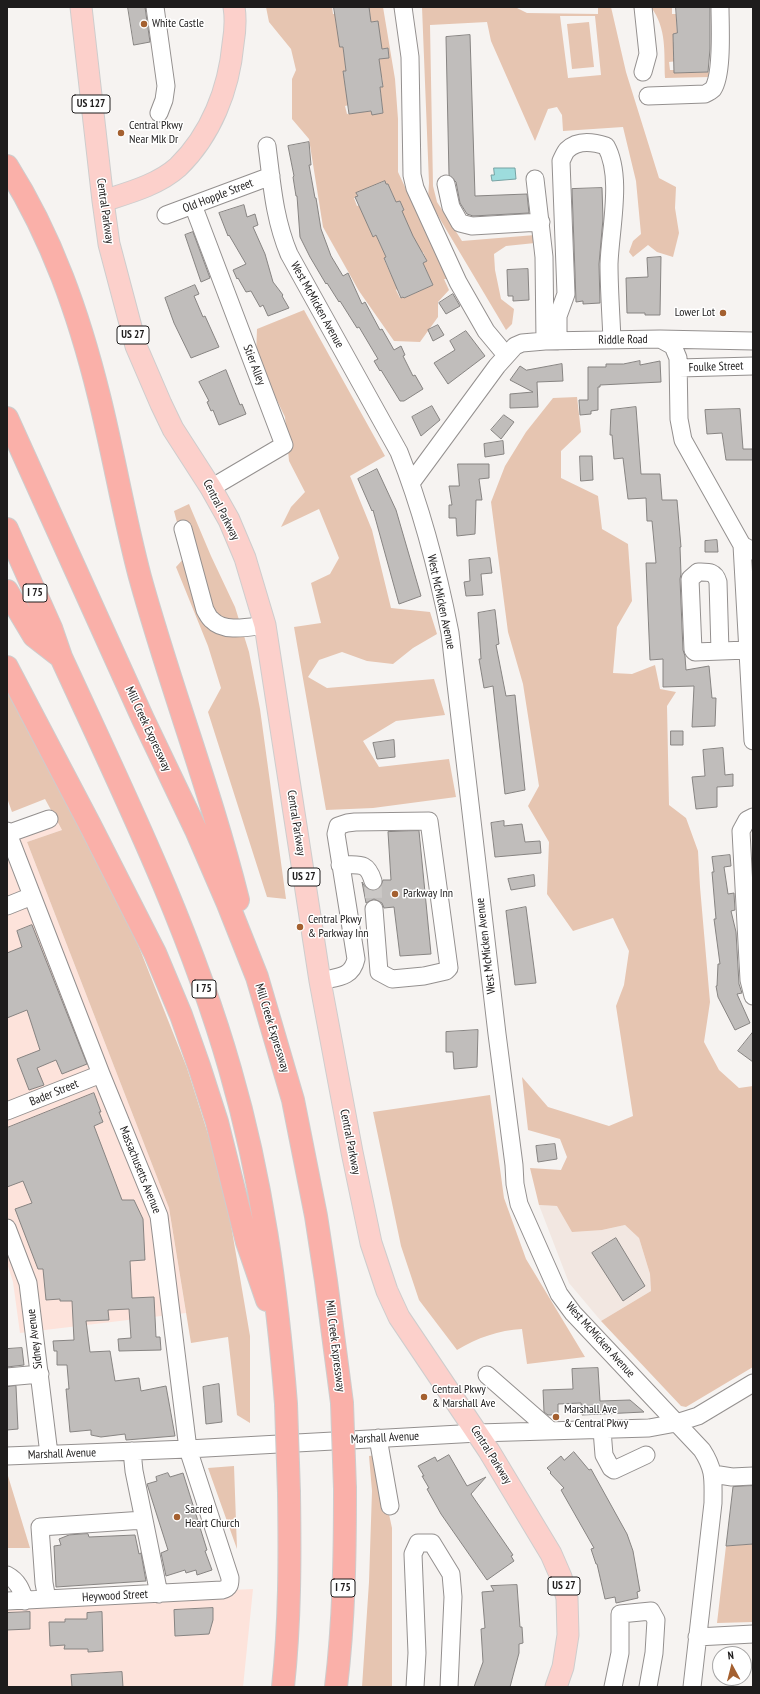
<!DOCTYPE html>
<style>
body{margin:0}
#map{position:relative;width:760px;height:1694px;overflow:hidden;background:#f6f3f1;font-family:"PT Sans Narrow",sans-serif}
canvas{display:block}
.frame{position:absolute;inset:0;border:8px solid #1e1c1c;pointer-events:none}
.north{position:absolute;left:712px;top:1646px;width:40px;height:40px;box-sizing:border-box;background:#fff;border:1px solid #a5a4a4;border-radius:50%;rotate:353deg;font-size:11px;font-weight:700;line-height:16px;text-align:center;color:#1e1c1c}
.north::after{content:'';display:block;margin:auto;width:14px;height:18px;background:#a46030;clip-path:polygon(50% 0,100% 100%,50% 72%,0 100%)}
</style>
<div id="map">
<canvas width="760" height="1694"></canvas>
<div class="frame"></div>
<div class="north">N</div>
</div>
<script>
const g = document.querySelector('canvas').getContext('2d');
g.lineJoin = 'round';
function fill(path, color) { g.fillStyle = color; g.fill(path, 'evenodd'); }
function trace(path, color, width, dash) { g.strokeStyle = color; g.lineWidth = width; g.lineCap = dash ? 'butt' : 'round'; g.setLineDash(dash || []); g.stroke(path); }
function write(font, color, halo, rows, align = 'center') {
  g.font = font + ' "PT Sans Narrow",sans-serif'; g.lineWidth = 3; g.setLineDash([]); g.textBaseline = 'middle'; g.strokeStyle = halo; g.fillStyle = color; for (const [text, x, y, turn = 0] of rows) {
    g.save(); g.translate(x, y); g.rotate((+turn || 0) * Math.PI / 180); g.textAlign = isNaN(turn) ? turn : align; if (halo) g.strokeText(text, 0, 0); g.fillText(text, 0, 0); g.restore();
  }
}
fill(new Path2D(`
 M539,1205l18,1 45,24 23,-5 14,13 11,36 1,17 -50,30 -32,-38z`), '#f2e7e1');
fill(new Path2D(`
 M54,817l8,13 -35,12 142,366 17,105 -166,20 -7,-51 -6,-19v-428z
 M253,1589l-10,98h-236v-86z`), '#fde3db');
fill(new Path2D(`
 M266,7h66l1,7h4l3,33h3l3,24 -3,1 6,33 -4,1 2,8 24,-3 1,3 11,-1 -3,-26 3,-1 -1,-9h-4v-18l11,-1 -1,-10 -12,2 2,-29 -7,1 -2,-15h14l12,72 3,40v53l50,107h-4l5,11 -11,12v15l-18,25 -26,-1 -35,-50 -36,-64 -14,-88 -17,-20v-40l4,-9 -5,-21 -22,-27zM384,181l2,3h2l8,18 4,-1 4,9 -4,2 8,26 5,-2 6,18 4,-2 4,9 -4,2 10,22 -29,13 -1,-1 -3,1 -4,-8 3,-2 -6,-14 -2,1 -7,-16 2,-2 -10,-22 -3,1 -13,-31 -3,1 -3,-8 4,-2 -1,-3z
 M422,7h93l12,6 71,1v-7h13l15,65 33,106 17,9 -1,21 4,25 -6,24 -16,-5 -9,-7 -15,12 -4,-5 4,-11 8,-7 -5,-53 -13,-54 -60,4 -1,-16 -5,-8 -9,2 -13,32 -44,-100 -4,-19 -57,3 3,161 4,16 25,39 73,-6v8l-29,3 -12,8 1,16 6,29 13,10 -2,15 -6,6 -78,-131 1,-16zM560,16h35l6,59 -33,3z
 M651,7h21v7h4l1,19 -4,1v8h4v6l-4,1v9h5v3l-9,1 1,8h4v3l36,-1v5l-45,1c-1,-26 2,-49 -14,-71z
 M589,22l5,45 -22,2 -5,-45z
 M304,310l81,146 -35,20 22,54 19,78 39,4 7,22 -24,14 -20,16 -26,-3 -25,-9 -23,8 -11,17 19,11 107,-9 11,36 -49,6 -33,20 16,26 70,-8 7,38 -83,11 -47,2 -32,-183 27,-4 -10,-40 19,-9 9,-16 -20,-49 -38,18 10,-20 14,-15 -16,-31 -4,-44 -29,-60 1,-28z
 M577,397l4,35 -20,19v27l37,18 4,33 26,15 4,57 -15,26 -4,46 19,1 23,-9 5,24 16,3 -9,14 2,99 17,13 12,33 2,36 10,115 -6,40 15,28 20,18 14,-2v281l-67,40 -5,-1 -80,-85 50,-30 -1,-17 -11,-36 -14,-13 -23,5 -30,2 -15,-26 -18,-1 -9,-37 31,2 6,-13 -7,-18 -32,-9 -6,-53 26,30 61,19 24,-10 -17,-110 8,-21 5,-34 -16,-33 -40,13 -26,-37 2,-52 -21,-36 11,-20 -16,-102 -15,-52 -17,-130 14,-36 21,-34 27,-34z
 M189,504l22,52 24,51 14,45 11,57 26,190 -19,-2 -59,-185 13,-24 -13,-42 -32,-79 10,-11 -12,-45z
 M7,688l126,244 54,136 37,116 26,152v87l-13,-8 -9,-78 -37,6 -22,-135 -142,-366 35,-12 -17,-31 -33,13 -5,-14z
 M490,1095l14,103 22,61 59,98 -58,7 -5,-35c-23,1 -45,9 -65,21l-38,-50 -18,-54 -28,-134z
 M376,1455l16,73v159h-30l7,-105 3,-91 -3,-35z
 M234,1466l3,83 -29,-81z
 M7,1476h1l22,72h-23z
 M753,1544v78l-36,1 9,-77z`), '#e6c5b1');
const water = new Path2D(`
 M494,168h21l1,11 -24,2 -1,-6h3z`);
fill(water, '#9ddcdd');
trace(water, '#77a2a3', 1);
const building = new Path2D(`
 M128,7h17l5,35 -16,3z
 M334,7h35l2,15 7,-1 4,28 6,-1 1,10 -10,1 4,28h-3l3,26 -11,2 -1,-4 -22,3 -6,-43h3l-3,-24h-3z
 M676,7h34v42l-2,23 -34,1 -1,-39 4,-1z
 M470,35l5,161 52,-2 2,19 -56,3 -6,-2 -7,-11 -4,-21 -7,-7 -3,-138z
 M309,142l2,23h-2l6,33h1l5,31 10,27 12,20 5,-3 14,31 3,-2 15,28 2,-1 12,21 7,-4 4,9 -2,1 10,20 2,-1 8,14 -19,12h-4l-19,-31 -1,1 -6,-10 4,-2 -19,-32 -2,1 -17,-27 -1,1 -12,-19 -1,1 -16,-27 -10,-20 -3,-41h-1l-3,-19 1,-1 -6,-30z
 M385,181l1,3h2l8,18 4,-1 4,9 -2,1 11,25 14,25 -4,2 10,22 -29,13 -1,-1 -2,1 -17,-40 2,-1 -10,-22 -3,2 -18,-40 3,-1 -2,-3z
 M602,188l1,31 -4,45 1,39 -17,1v-3l-7,1 -4,-113z
 M244,205l3,12 8,-3 3,11 -5,2 12,27 8,28 10,13 -1,1 7,12 -21,8 -5,-11 -3,2 -9,-16 -5,1 -8,-14 -1,1 -4,-9 13,-6 -17,-29 -1,1 -9,-23z
 M193,232l17,46 -9,4 -16,-47z
 M661,257l-1,58h-15v-2h-18l-1,-35 22,-1 -1,-19z
 M528,269l1,31 -16,1v-5h-5l-1,-26z
 M195,285l4,9 -5,2 9,21 2,-1 14,31 -28,11 -17,-35 -9,-25z
 M453,294l7,12 -14,8 -7,-11z
 M438,325l6,10 -11,6 -5,-11z
 M466,331l19,25 -37,28 -14,-21 21,-13 -5,-9z
 M640,361v4l20,-4 1,21 -61,3v2h-2v23l-7,1v3l-11,1 -1,-15h9v-33h18v-3h17z
 M562,364l1,17 -26,1 1,25 -28,1v-14l23,-2 -23,-12 10,-14 6,4z
 M226,370l14,35 2,-1 4,10 -27,11 -6,-15 -2,1 -4,-9 2,-1 -10,-19z
 M432,406l8,14 -19,16 -9,-19z
 M636,407l5,67h19l2,26h15l4,47h-1l1,27 -1,5 3,71 2,6 1,14 23,-4 3,32h4l-1,28 -23,1 2,-41 -31,1v-28l-13,1 -4,-97h10l-4,-42h-5l-1,-23 -18,1 -5,-41 -9,1 -2,-24h-2l1,-25z
 M740,409l3,40h10v11h-27l-4,-27 -15,1 -2,-24z
 M504,415l10,7 -13,17 -10,-9z
 M503,441l1,13 -19,3 -1,-13z
 M580,456h12l1,24 -12,1z
 M458,464h31v14l-10,1 3,21h-6l-1,34 -18,2 -1,-18h-7v-13h3l-3,-19h10z
 M377,469l19,41 25,86 -22,8 -26,-94 -1,1 -14,-32z
 M717,540l1,12h-13v-11z
 M490,558l2,15 -11,1 2,21 -17,1 -2,-14 6,-1 -1,-21z
 M495,610l4,34 -3,1 10,51 9,-1 10,95 -20,4 -12,-108 -9,2 -5,-29h2l-3,-46z
 M671,731h12v14h-12z
 M394,740l1,17 -18,2 -4,-16z
 M723,748l2,27 8,-1v12l-16,1v20l-21,2 -4,-32 13,-1 -2,-26z
 M504,821v5l18,-2 3,18 15,-1 1,12 -46,4 -4,-34z
 M419,831l12,123 -31,2 -6,-49 -10,1 -2,-5 -8,-4 -8,4 -4,-21 4,6 6,3 8,-3 3,-8h8l-3,-48z
 M730,855l1,11 -7,1 4,27 6,-1 1,17 -4,1 5,21 3,52 3,9 -5,1 13,29 -15,7 -17,-33 -2,-11h1l1,-22h2l-6,-45h2l-4,-47h2l-2,-15z
 M534,875l1,11 -24,4 -3,-11z
 M526,907l10,76 -21,2 -9,-74z
 M32,925l55,139 -25,10 -6,-14 -19,8 7,17 -15,5 -12,-31 23,-9 -13,-40 -20,8v-65l15,-6 -5,-16z
 M478,1030l-1,37 -23,2 -1,-17h-7v-20z
 M753,1032v30l-15,-11z
 M94,1093l7,19h-2l4,10 -9,4 28,74h12l9,19 2,41 -15,1 2,37 22,-1 2,40h4l1,13 -42,1 -1,-12 13,-1 -2,-29 -21,1 1,10 -23,1 4,31 20,-1 5,30 24,-3 2,13 25,-5 9,50 -49,4 -1,-6 -24,3 -10,-2v-5l-21,2 -4,-43h3l-2,-24h-10v-14h-3l-1,-10 21,-1 -2,-39h-12v-2l-14,1 -3,-31h-5l-23,-60 17,-6 -9,-22 -16,6v-59z
 M555,1144l2,15 -19,3 -2,-16z
 M616,1238l29,48 -22,15 -31,-48z
 M22,1348l2,17 -17,2v-18z
 M598,1368l2,33 30,-1 14,12 -62,3 -1,-12 -23,1v11h-10l-4,-3 -1,-22 30,-1 -1,-20z
 M219,1384l3,38 -16,2 -3,-37z
 M16,1386l2,43 -11,1v-43z
 M574,1452l15,18 2,-1 36,65 6,17 7,40 -3,1 1,6 -22,5 -1,-6 -10,2 -8,-35h-1l-5,-15 3,-1 -33,-58 3,-2 -14,-15 1,-1 -4,-4 14,-12 3,4z
 M449,1455l18,31 19,-9 -15,17 42,61 -2,1 3,5 -27,19 -46,-66 -14,-25 2,-1 -7,-12h2l-6,-10 17,-9 2,4z
 M168,1473l2,4 13,-4 24,77 -2,1 7,19 -15,5 -1,-5 -10,3 -1,-3 -19,6 -5,-23 7,-3 -21,-66 10,-3 -1,-4z
 M753,1486v58l-27,2 7,-59z
 M88,1534l1,3 46,-2 4,19 2,-1 5,28 -90,6 -2,-41 7,-1 -2,-6 10,-4z
 M517,1585l3,42h2l1,16 -4,1v9l-9,34h-36l9,-25 -2,-33 4,-1 -3,-36 12,-1 -3,-5z
 M213,1608v12l-4,14 -34,2 -1,-26z
 M30,1612v17l-23,1v-17z
 M102,1612l1,39 -15,1v-3h-24l1,-4 -15,1 -1,-24h16v-3h22v-6z
 M122,1672l1,15h-51l-1,-12z`);
fill(building, '#c0bdbb');
trace(building, '#878482', 1);
trace(new Path2D(`
 M373,881l1,28`), '#cbc8c6', 17, [17, 8]);
const minor = new Path2D(`
 M155,7l11,79 -2,14 -5,13
 M403,7l7,50 2,118 3,13 43,94 28,49 20,24
 M643,72l5,-18 -5,-47
 M648,96l57,-2c2,-1 6,-3 8,-5 10,-15 7,-64 7,-82
 M267,146c5,38 7,72 22,108l110,198c23,58 39,120 51,181l47,401 17,131 1,19 4,20 40,90 14,19 129,137c13,20 11,30 11,53l-21,184
 M535,179l9,78 1,84
 M446,184l5,23 9,16 12,3 69,-4
 M193,205l91,240 -73,43
 M166,215l105,-39
 M660,339l13,7 5,12 1,61 4,21 59,105 11,6
 M558,341v-25l8,-22 -5,-133c2,-4 4,-9 6,-11 11,-11 27,-8 39,-4 17,30 4,84 3,118 0,25 2,51 3,76
 M679,368l74,-2
 M411,483l86,-117 18,-20 7,-3 23,-2 115,-2 93,2
 M183,529l22,81c2,3 4,8 7,10 12,13 37,7 53,5
 M742,545l11,196
 M720,651l-2,-69c-3,-11 -10,-10 -20,-10l-8,7 3,71 2,2 53,-2
 M753,817l-6,3 -6,11 8,149 4,16
 M7,831l94,243 58,142 29,233 42,129c0,6 0,10 -8,12l-215,11
 M7,834l42,-15
 M340,865c19,0 27,-4 33,16
 M7,906l25,-10
 M320,981c17,-4 32,-3 36,-22l-20,-125 2,-8 9,-3 8,-1 74,-1 20,147 -3,3 -22,5 -32,3 -13,-7 -5,-63
 M7,1111l94,-37
 M7,1228l21,55 21,171
 M487,1375l64,56
 M7,1377l33,-3
 M602,1430l2,25 7,13 3,2 32,-15
 M378,1438l12,68
 M7,1456l181,-7 290,-16 171,-5 27,-5 22,-7 55,-33
 M713,1474l19,3 21,-1
 M144,1520l15,74
 M7,1575c11,6 14,14 18,26
 M47,1599l-3,-16 -4,-56 104,-7 -10,-49 -2,-20
 M697,1637l56,-3
 M415,1687l2,-34 -4,-99 5,-11h14l19,31 2,23 -4,90
 M613,1687l7,-34v-39l31,-3 5,9 -2,33 -6,34`);
const major = new Path2D(`
 M81,7l22,194 6,43 27,102 25,58 12,25 38,59 18,32 16,38 20,67 55,356 32,171 19,91 16,48 12,26 90,134 62,103 10,23 6,21 1,37 -5,32 -7,20
 M103,201c25,-8 55,-16 75,-34 33,-32 51,-78 55,-123 2,-12 3,-25 1,-37`);
const highway = new Path2D(`
 M7,166c45,71 72,149 92,230 15,60 25,121 41,181 30,109 71,214 98,323
 M7,418l136,301 53,111 32,74 29,73 36,123 23,116 10,65 16,122
 M7,529l44,99 10,29c62,135 128,269 169,412 32,110 47,221 56,335
 M7,591l27,45 27,21
 M7,667l83,158 65,128 26,62 18,51 18,56 30,120 20,58
 M283,1687c7,-65 7,-129 6,-194
 M336,1687c8,-66 9,-132 9,-198`);
trace(minor, '#94908f', 19);
trace(major, '#cecdcd', 23);
trace(highway, '#cecdcd', 24);
trace(minor, '#fff', 17);
trace(major, '#fcd0cb', 21);
trace(highway, '#fab0a9', 22);
const highwayBridge = new Path2D(`
 M342,1403l3,86
 M286,1404l3,89`);
trace(highwayBridge, '#cecdcd', 24, []);
trace(highwayBridge, '#fab0a9', 22);
for (const [x, y, r, color] of [
 [144,24,4,"#a46030"],
 [121,133,4,"#a46030"],
 [723,313,4,"#a46030"],
 [395,894,4,"#a46030"],
 [300,927,4,"#a46030"],
 [424,1397,4,"#a46030"],
 [556,1417,4,"#a46030"],
 [177,1517,4,"#a46030"]
]) { const dot = new Path2D(); dot.arc(x, y, r, 0, 2 * Math.PI); g.fillStyle = color; g.fill(dot); trace(dot, '#fff', 1.5); }
for (const [x, y, w] of [
 [91,104,38],
 [133,335,32],
 [35,593,24],
 [304,877,32],
 [204,989,24],
 [564,1586,32],
 [343,1588,24]
]) { const box = new Path2D(); box.roundRect(x - w / 2, y - 9, w, 18, 3); g.fillStyle = '#fff'; g.fill(box); trace(box, '#1e1c1c', 1); }
write('bold 11px', '#1e1c1c', null, [
 ["US 127",91,104],
 ["US 27",133,335],
 ["I 75",35,593],
 ["US 27",304,877],
 ["I 75",204,989],
 ["US 27",564,1586],
 ["I 75",343,1588]
]);
write('12px', '#1e1c1c', '#fff', [
 ["White Castle",152,24],
 ["Central Pkwy",129,126],
 ["Near Mlk Dr",129,140],
 ["Lower Lot",715,313,"right"],
 ["Parkway Inn",403,894],
 ["Central Pkwy",308,920],
 ["& Parkway Inn",308,934],
 ["Central Pkwy",432,1390],
 ["& Marshall Ave",432,1404],
 ["Marshall Ave",564,1410],
 ["& Central Pkwy",564,1424],
 ["Sacred",185,1510],
 ["Heart Church",185,1524]
], 'left');
write('12px', '#1e1c1c', '#fff', [
 ["Old Hopple Street",218,196,-21],
 ["Central Parkway",105,211,82],
 ["West McMicken Avenue",317,305,61],
 ["Riddle Road",623,340,-1],
 ["Stier Alley",254,365,69],
 ["Foulke Street",716,367,-2],
 ["Central Parkway",221,510,63],
 ["West McMicken Avenue",441,602,78],
 ["Mill Creek Expressway",148,729,65],
 ["Central Parkway",296,823,81],
 ["West McMicken Avenue",486,946,-97],
 ["Mill Creek Expressway",272,1028,73],
 ["Bader Street",54,1093,-22],
 ["Central Parkway",350,1142,79],
 ["Massachusetts Avenue",140,1170,68],
 ["Sidney Avenue",35,1339,-97],
 ["West McMicken Avenue",600,1340,48],
 ["Mill Creek Expressway",335,1346,83],
 ["Marshall Avenue",385,1438,-3],
 ["Marshall Avenue",62,1454,-2],
 ["Central Parkway",491,1455,58],
 ["Heywood Street",115,1596,-3]
]);
</script>
